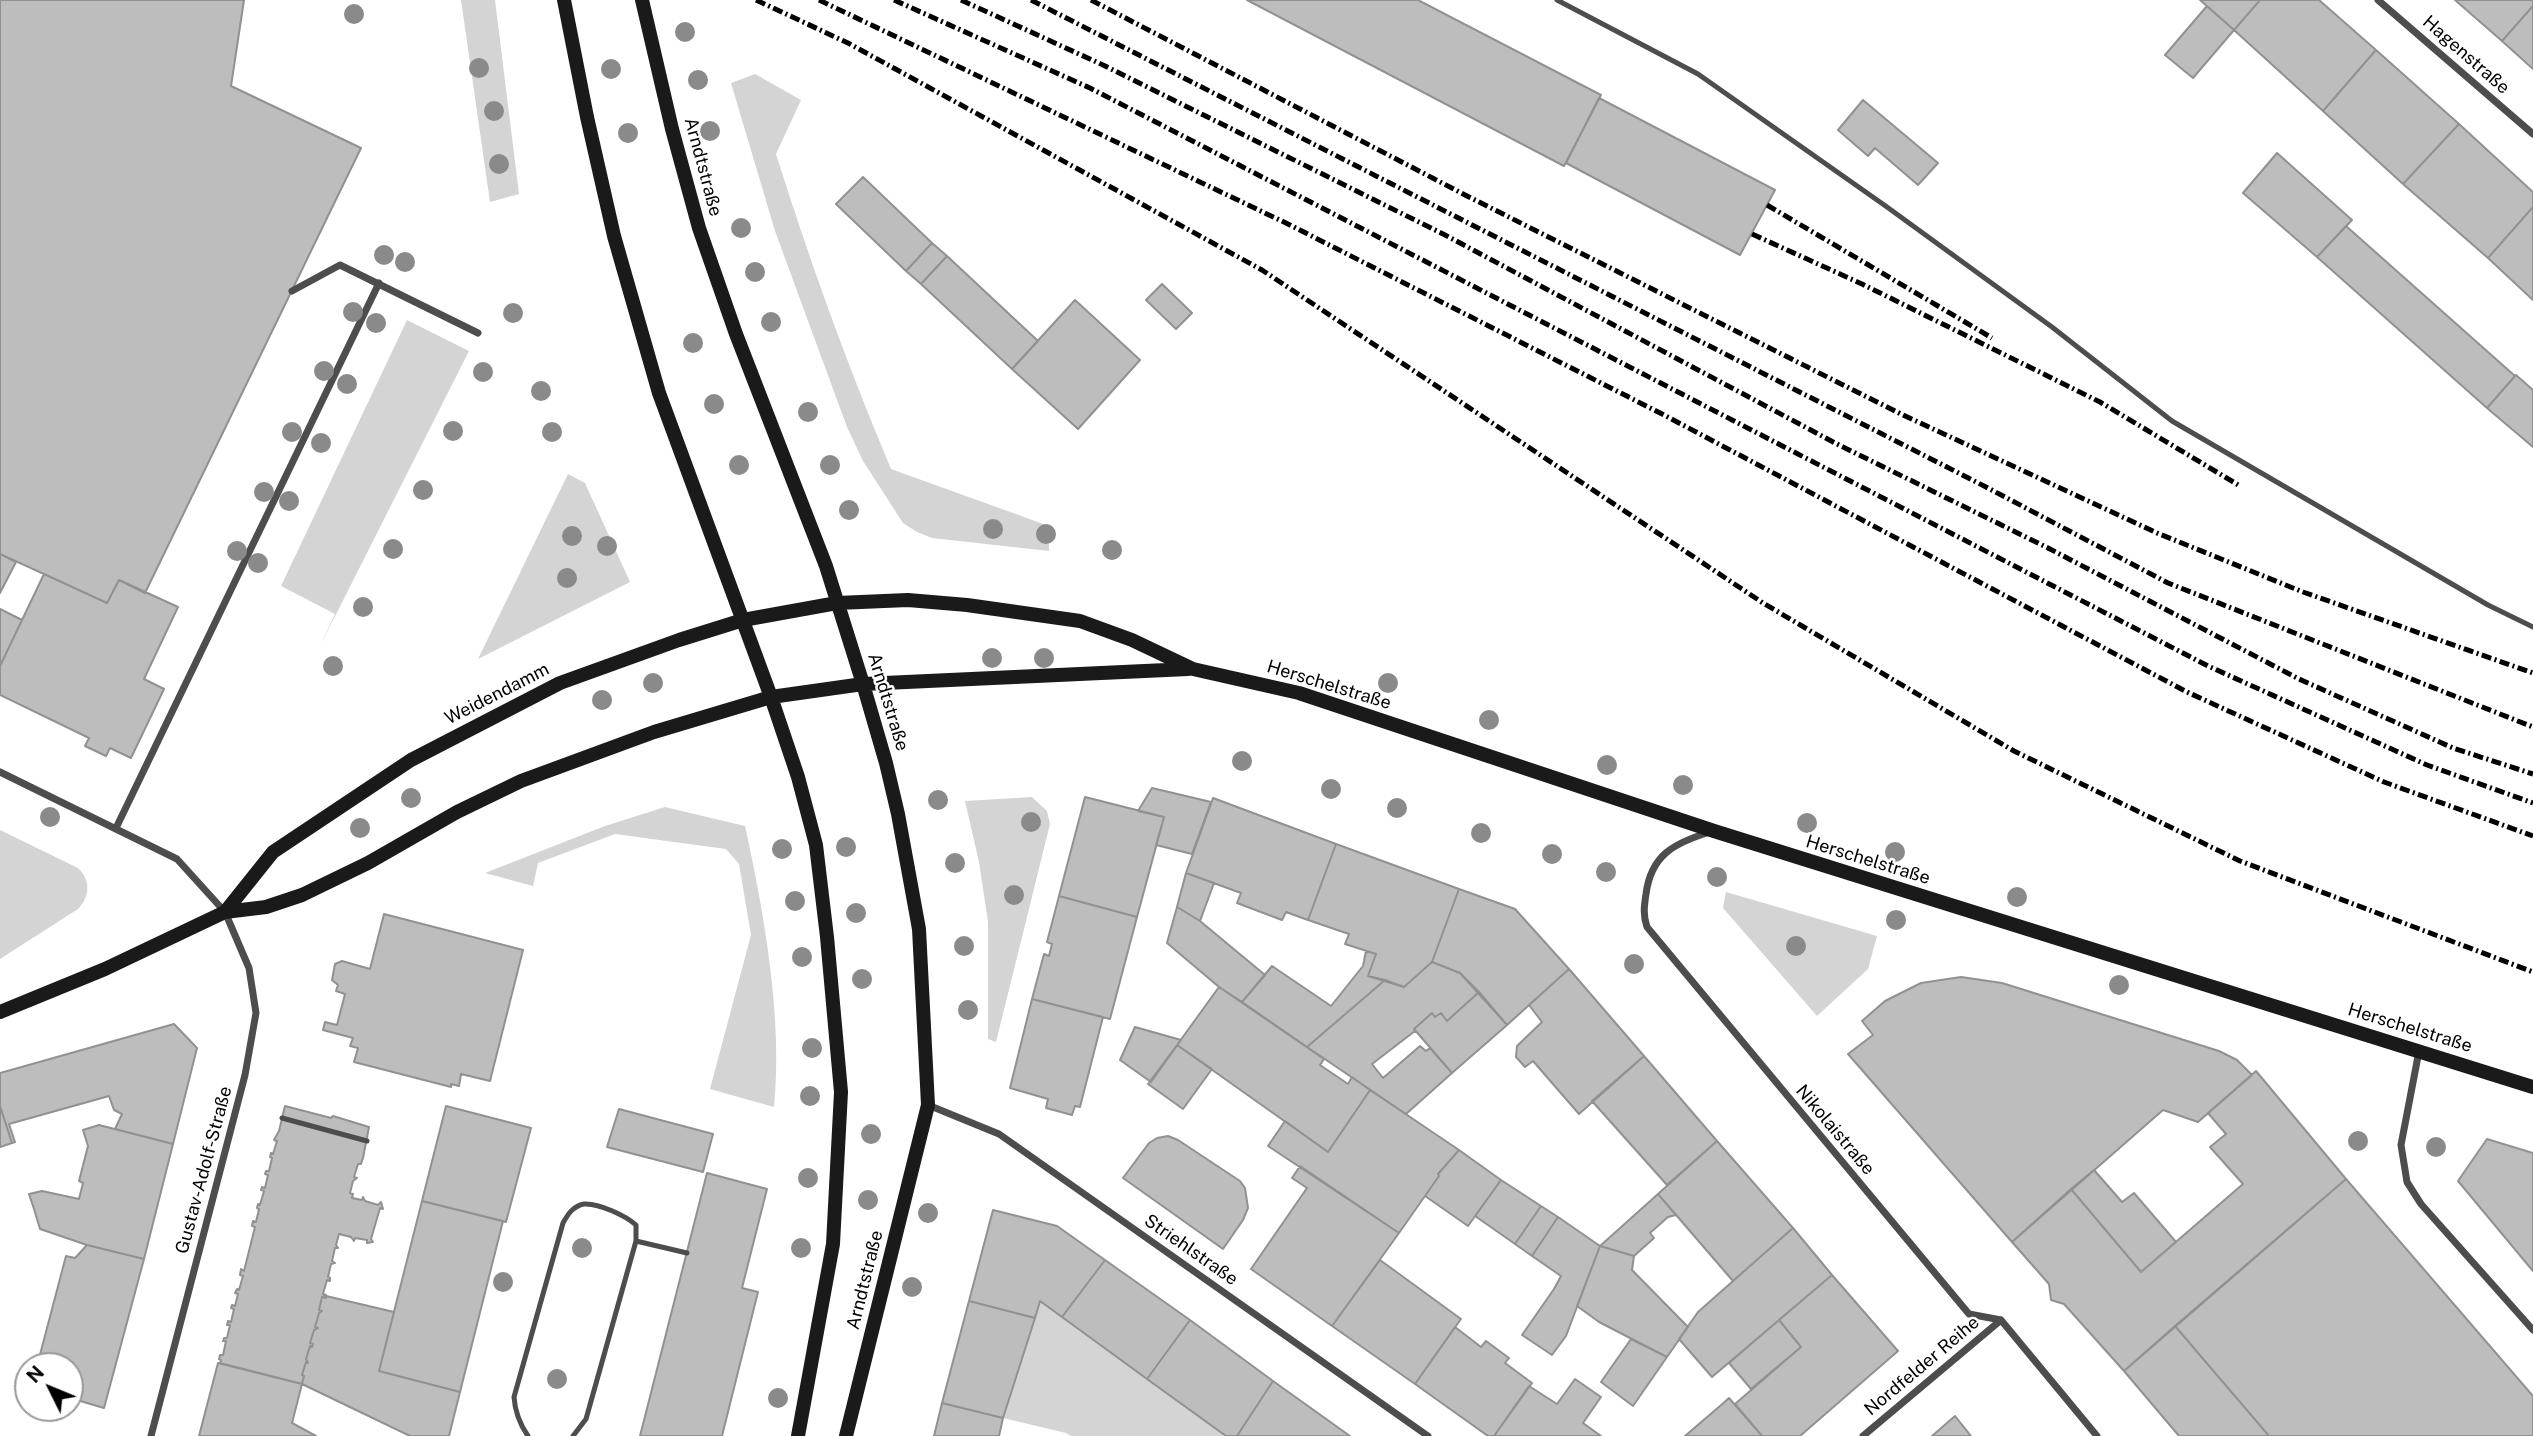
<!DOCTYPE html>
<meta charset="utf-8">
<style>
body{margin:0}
#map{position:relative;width:2533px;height:1436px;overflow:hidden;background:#fff;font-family:"Public Sans",sans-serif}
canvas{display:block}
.north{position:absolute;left:14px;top:1352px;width:70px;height:70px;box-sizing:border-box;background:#fff;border:2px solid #999;border-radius:50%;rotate:313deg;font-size:19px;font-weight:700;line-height:28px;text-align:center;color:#000}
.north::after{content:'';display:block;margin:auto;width:24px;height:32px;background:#000;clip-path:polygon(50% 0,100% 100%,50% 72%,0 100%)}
</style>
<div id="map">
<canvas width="2533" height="1436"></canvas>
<div class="north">N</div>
</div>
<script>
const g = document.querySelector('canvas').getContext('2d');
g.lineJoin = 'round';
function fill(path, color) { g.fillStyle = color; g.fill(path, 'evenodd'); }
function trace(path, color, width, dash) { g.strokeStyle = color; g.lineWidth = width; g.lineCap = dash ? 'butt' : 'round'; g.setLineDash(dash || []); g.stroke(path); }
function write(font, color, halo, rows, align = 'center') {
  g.font = font + ' "Public Sans",sans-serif'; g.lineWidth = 5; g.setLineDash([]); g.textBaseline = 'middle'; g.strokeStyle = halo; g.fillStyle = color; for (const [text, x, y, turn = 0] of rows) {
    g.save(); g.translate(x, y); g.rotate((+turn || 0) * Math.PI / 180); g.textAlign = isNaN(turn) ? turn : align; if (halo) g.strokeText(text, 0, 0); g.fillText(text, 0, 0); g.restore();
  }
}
fill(new Path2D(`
 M461,0h34l24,194 -29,8z
 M755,74l46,26 -25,54c34,108 71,210 115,315l158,57v25l-117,-13 -15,-6 -14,-9 -40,-62 -16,-34 -72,-196 -44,-148z
 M407,320l62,31 -149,295 15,-32 -54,-28z
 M568,474l17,9 45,99 -152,77z
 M1032,797l15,14 3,13 -54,218 -8,-3v-117l-9,-60 -14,-61z
 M665,807l80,19c19,86 38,193 29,281l-64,-18 41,-154 -12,-71 -13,-15 -111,-15 -77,29 -5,23 -48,-13 120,-47z
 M0,830l78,38c13,12 12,29 0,41l-78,50z
 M1726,892l151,44 -9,33 -51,47 -94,-108z
 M1040,1301l22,16 164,119h-155l-5,-3 -63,-15z`), '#d4d4d4');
const building = new Path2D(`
 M0,0h244l-13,86 130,62 -216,445 -26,-13 -12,23 -107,-49z
 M1247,0h171l183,95 -37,71z
 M2200,0h60l-26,30z
 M2260,0h59l57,50 -53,61 -89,-81z
 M2455,0h78v6l-31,35z
 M2207,6l27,24 -41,48 -28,-23z
 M2533,6v63l-31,-28z
 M2376,50l83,74 -56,60 -80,-73z
 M1599,98l176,92 -35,65 -174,-92z
 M1863,100l75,63 -20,22 -43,-37 -7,8 -30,-26z
 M2459,124l74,68v15l-45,51 -85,-74z
 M2277,153l75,67 -35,37 -74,-64z
 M863,177l69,66 -26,28 -70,-67z
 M2533,207v93l-45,-42z
 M2346,226l169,150 -28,32 -170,-151z
 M932,243l15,13 -26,28 -15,-13z
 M947,256l91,85 -26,28 -91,-85z
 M1162,284l30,29 -16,16 -30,-29z
 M1075,300l65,60 -62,69 -66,-60z
 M2516,375l17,15v57l-46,-39z
 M0,554l16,8 -16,31z
 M44,574l63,29 12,-23 59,27 -34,72 20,10 -33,69 -21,-10 -4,8 -21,-10 4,-8 -89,-43v-29z
 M0,609l22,11 -22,46z
 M1152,788l59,14 -19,52 -36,-9 8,-28 -26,-6z
 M1085,797l79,20 -27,100 -78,-21z
 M1213,798l123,46 -28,76 -22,-8 -4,8 -45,-17 4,-10 -55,-20z
 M1336,844l123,45 -27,73 -28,25 -36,-11 8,-22 -31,-10 4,-10 -41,-14z
 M1186,873l28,10 -14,38 -23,-14z
 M1459,889l56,20 54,60 -62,56 -47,-52 -28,-11z
 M1059,896l78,21 -27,102 -78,-20 12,-45 5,2 3,-12 -5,-2z
 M1177,907l23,14 65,54 -23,27 -23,-15 -52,-44z
 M384,914l139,36 -33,131 -29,-7 -2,12 -8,-2v3l-97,-25 4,-14 -8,-2 3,-8 -30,-8 2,-8 12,3 8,-31 -9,-3 2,-6 -6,-5 3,-16 7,-3 28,8z
 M1366,951l10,3 -8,22 17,4 -78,67 -65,-45 30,-36 59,40 32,-40z
 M1432,962l28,11 19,19 -32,29 -6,-8 -6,4 -3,-4 -18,16 1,2 -43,33 11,14 37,-32 6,5 4,-3 22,25 -46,41 -99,-67 78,-67 19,7z
 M1569,969l75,87 -65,58 -46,-53 -8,6 -9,-10 1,-11 25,-24 -13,-17z
 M1961,977l41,6 217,68 18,9 15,15 -54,47 -35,-12 -151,132 -164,-188 25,-19 -11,-14 23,-20 36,-18z
 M1219,987l105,72 -4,6 28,19 4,-7 18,13 -42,62 -151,-107z
 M1479,992l28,33 -55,48 -38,-44 18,-16 3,4 6,-4 6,8z
 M1032,999l71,18 -23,90 -5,-1 -3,9 -26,-7 2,-9 -38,-11z
 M174,1024l23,24 -24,96 -58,-15 7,-15 -8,-4 -5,-14 -100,28 6,18 -3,1 -12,-37v-33z
 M1135,1027l46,13 -30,42 -31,-22z
 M1177,1045l35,24 -29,40 -35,-25z
 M1644,1056l73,85 -50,44 -75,-84z
 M2256,1071l90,108 -222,192 -60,-67 -13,-4 -2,-16 -37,-42 59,-53 70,83 102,-88 -33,-37 16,-13 -18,-21z
 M1370,1090l89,60 -21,24 1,2 -40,57 -131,-87 17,-25 43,31z
 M0,1106l12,37 -12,4z
 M285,1106l46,12 2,-2 36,11 -6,31 -2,6h-3l-4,13 3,1 -4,3 -3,12 3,1 -1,4 10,2 1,-3 2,4 13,4 3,-3 2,7 -3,-1 -9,31 2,3 -6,1v-3l-12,-2 -1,3 -3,-4 -12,-3 -3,11 2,3h-3l-3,13 3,2 -4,1 -3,13 2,1v3l-3,-1 -4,14 3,1v3l-4,-1 -3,13 3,1 -3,2 -4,14 3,1 -4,2 -4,13 3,1 -1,3 -2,-1 -4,13 2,4 -2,-1 -4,13 2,1 -2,8 -82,-21 1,-3 -2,-1 1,-4h3l3,-14h-3l1,-3h3l3,-13h-3l1,-4 3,1 3,-13 -3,-1 1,-3 3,1 3,-12 -3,-1 2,-4 2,1 4,-14 -3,-1 1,-6 3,2 11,-44 -3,-1 1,-5 3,1 3,-13 -2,-1 1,-4 2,1 4,-14 -3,-1 1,-3 3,1 3,-13 -3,-1 1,-3h3l3,-13 -2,-1 1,-4 2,1 4,-13 -3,-1 5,-9z
 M446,1106l85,22 -25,94 -84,-21z
 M619,1109l94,25 -10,38 -96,-25z
 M99,1125l74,19 -29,115 -57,-14 -47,-16 -6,-20 -5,-15 13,-3 37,8 4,-16 -4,-2 9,-35 -5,-16z
 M1168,1136l10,4 62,41 5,7 3,20 -5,12 -20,29 -100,-71 26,-35 8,-5z
 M2487,1139l46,14v118l-75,-90z
 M1717,1141l76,87 -60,53 -75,-87z
 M1459,1150l42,30 -33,46 -43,-30 14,-20 -1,-2z
 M1300,1166l99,67 -67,93 -81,-57 56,-81 -15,-10z
 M2094,1170l28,32 12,-9 42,49 -35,30 -70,-83z
 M707,1173l60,16 -25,99 16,4 -36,144h-82z
 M2346,1179l187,217v40h-264l-94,-110z
 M1501,1180l40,26 -26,38 -40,-28z
 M1658,1194l18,21 -8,2 -18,16 4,5 -20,18 -34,-10z
 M422,1201l81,20 -43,171 -81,-21z
 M1541,1206l17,11 -26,39 -17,-12z
 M993,1210l64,16 48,34 -43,57 -22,-16 -5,17 -66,-17z
 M1558,1217l42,29 -34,90 -14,19 -30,-20 32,-46 7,-13 -29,-20z
 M1793,1228l39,47 -120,102 -33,-38 19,-27z
 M87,1245l57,14 -40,149 -34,-10v-32h-33l29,-110 9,2z
 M1600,1246l34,10 -2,14 56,57 -21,30 -68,-35 -22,-16z
 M1105,1260l85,60 -43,59 -85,-62z
 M1380,1260l81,59 -46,65 -83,-58z
 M1832,1275l66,76 -98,85h-38l-27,-32 66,-57 -22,-27z
 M326,1296l68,16 -15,59 81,21 -11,44h-39l-108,-52 2,-8 -2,-1 4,-13 2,1 -2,-4 4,-13 2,1 1,-3 -3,-1 4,-13 4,-2 -3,-1 4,-14 3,-2 -3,-1 3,-13z
 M969,1301l66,17 -32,100 -61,-15z
 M1190,1320l83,61 -36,55h-11l-79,-57z
 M1779,1320l22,27 -50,42 -22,-26z
 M2175,1326l94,110h-90l-55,-65z
 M1455,1327l26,20 5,-6 23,17 -4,5 27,20 -38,53h-6l-73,-52z
 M1631,1339l36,18 -34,49 -32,-24z
 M218,1363l84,21 -10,39 24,13h-117z
 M1575,1379l26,18 -18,26 18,13h-107l35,-50 28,18z
 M1273,1381l77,55h-113z
 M1729,1398l33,38h-77l35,-30z
 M942,1403l61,15 -4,18h-65z
 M1955,1416l16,20h-39z`);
fill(building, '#bdbdbd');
trace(building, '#919191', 2);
trace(new Path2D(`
 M1557,0l141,74 189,133 165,120 120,94 316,184 45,22
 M282,1118l85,23
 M636,1241l51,12
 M528,1436c-9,-13 -13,-24 -14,-39l49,-174c5,-9 10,-17 21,-19 15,-1 42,12 52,21v16l-50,178 -13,17`), '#4d4d4d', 5);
trace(new Path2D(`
 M2378,0l155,134
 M292,291l48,-26 138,68
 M0,772l177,87 48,53 24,56 7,45 -11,62 -94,361
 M116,828l263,-545
 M1710,832c-36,11 -59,23 -64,62 -2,13 -3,21 1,33l322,387 32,6 96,116
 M2419,1051l-18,94 6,37 14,22 112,126
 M928,1105l71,29 429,302
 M1863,1436l138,-116`), '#4d4d4d', 7);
trace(new Path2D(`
 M564,0l23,117 27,119 45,157 112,304 27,80 18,68 11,92 14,155 -8,152 -35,192
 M642,0l30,129 27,99 37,106 90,232 37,118 23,79 12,51 21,115 9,176 -82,331
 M225,912l48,-60 138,-92 149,-77 119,-43 64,-20 94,-17 71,-3 59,5 113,16 52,19 61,29 106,24 415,138 819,256
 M0,1012l105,-43 120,-57 41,-5 36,-12 66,-32 89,-51 64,-31 133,-49 117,-35 92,-13 325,-15`), '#1a1a1a', 14);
trace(new Path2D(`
 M756,0l92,43 414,227 501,333 251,148 226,110 293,111
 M819,0l469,224 376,191 523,277 197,90 149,54
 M894,0l196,88 1118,578 219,99 106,38
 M961,0l142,65 342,170 392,209 211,104 251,131 154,69 80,26
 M1031,0l955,487 182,96 365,144
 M1091,0l378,197 432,217 256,119 146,59 230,81
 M1767,205l225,133
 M1752,234l110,50 238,118 140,84`), '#000', 5, [10, 3.5, 2, 3.5]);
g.fillStyle = '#8a8a8a';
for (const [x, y] of [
 [354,14],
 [685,32],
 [479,68],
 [611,69],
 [698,80],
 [494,111],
 [710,131],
 [628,133],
 [499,164],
 [741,228],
 [384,255],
 [405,262],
 [755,272],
 [353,312],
 [513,313],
 [771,322],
 [376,323],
 [693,343],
 [324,371],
 [483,372],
 [347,384],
 [541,391],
 [714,404],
 [808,412],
 [453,431],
 [292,432],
 [552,432],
 [321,443],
 [739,465],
 [830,465],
 [423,490],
 [264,492],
 [289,501],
 [849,510],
 [993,529],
 [1046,534],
 [572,536],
 [607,546],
 [393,549],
 [1112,550],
 [237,551],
 [258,563],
 [567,578],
 [363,607],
 [992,658],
 [1044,658],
 [333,666],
 [653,683],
 [1388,683],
 [602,700],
 [1489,720],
 [1242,761],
 [1607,765],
 [1683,785],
 [1331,789],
 [411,798],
 [938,800],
 [1397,808],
 [50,817],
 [1031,822],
 [1807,823],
 [360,828],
 [1481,833],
 [846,847],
 [782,849],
 [1895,852],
 [1552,854],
 [955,863],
 [1606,872],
 [1717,877],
 [1014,895],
 [2017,897],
 [795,901],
 [856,913],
 [1896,920],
 [964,946],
 [1796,946],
 [802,957],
 [1634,964],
 [862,979],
 [2119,985],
 [968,1010],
 [812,1048],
 [810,1096],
 [871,1134],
 [2358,1141],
 [2436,1147],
 [808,1178],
 [868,1200],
 [928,1213],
 [582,1248],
 [801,1248],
 [503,1282],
 [912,1287],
 [557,1379],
 [778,1398]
]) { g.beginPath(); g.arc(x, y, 10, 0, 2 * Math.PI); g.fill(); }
write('18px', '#000', '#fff', [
 ["Hagenstraße",2466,55,41],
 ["Arndtstraße",703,167,75],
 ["Herschelstraße",1329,685,17],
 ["Weidendamm",497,694,-27],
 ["Arndtstraße",888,702,73],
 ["Herschelstraße",1868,860,17],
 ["Herschelstraße",2410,1028,17],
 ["Nikolaistraße",1835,1130,50],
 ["Gustav-Adolf-Straße",204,1170,-75],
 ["Striehlstraße",1191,1250,35],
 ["Arndtstraße",865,1280,-76],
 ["Nordfelder Reihe",1922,1366,-40]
]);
</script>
